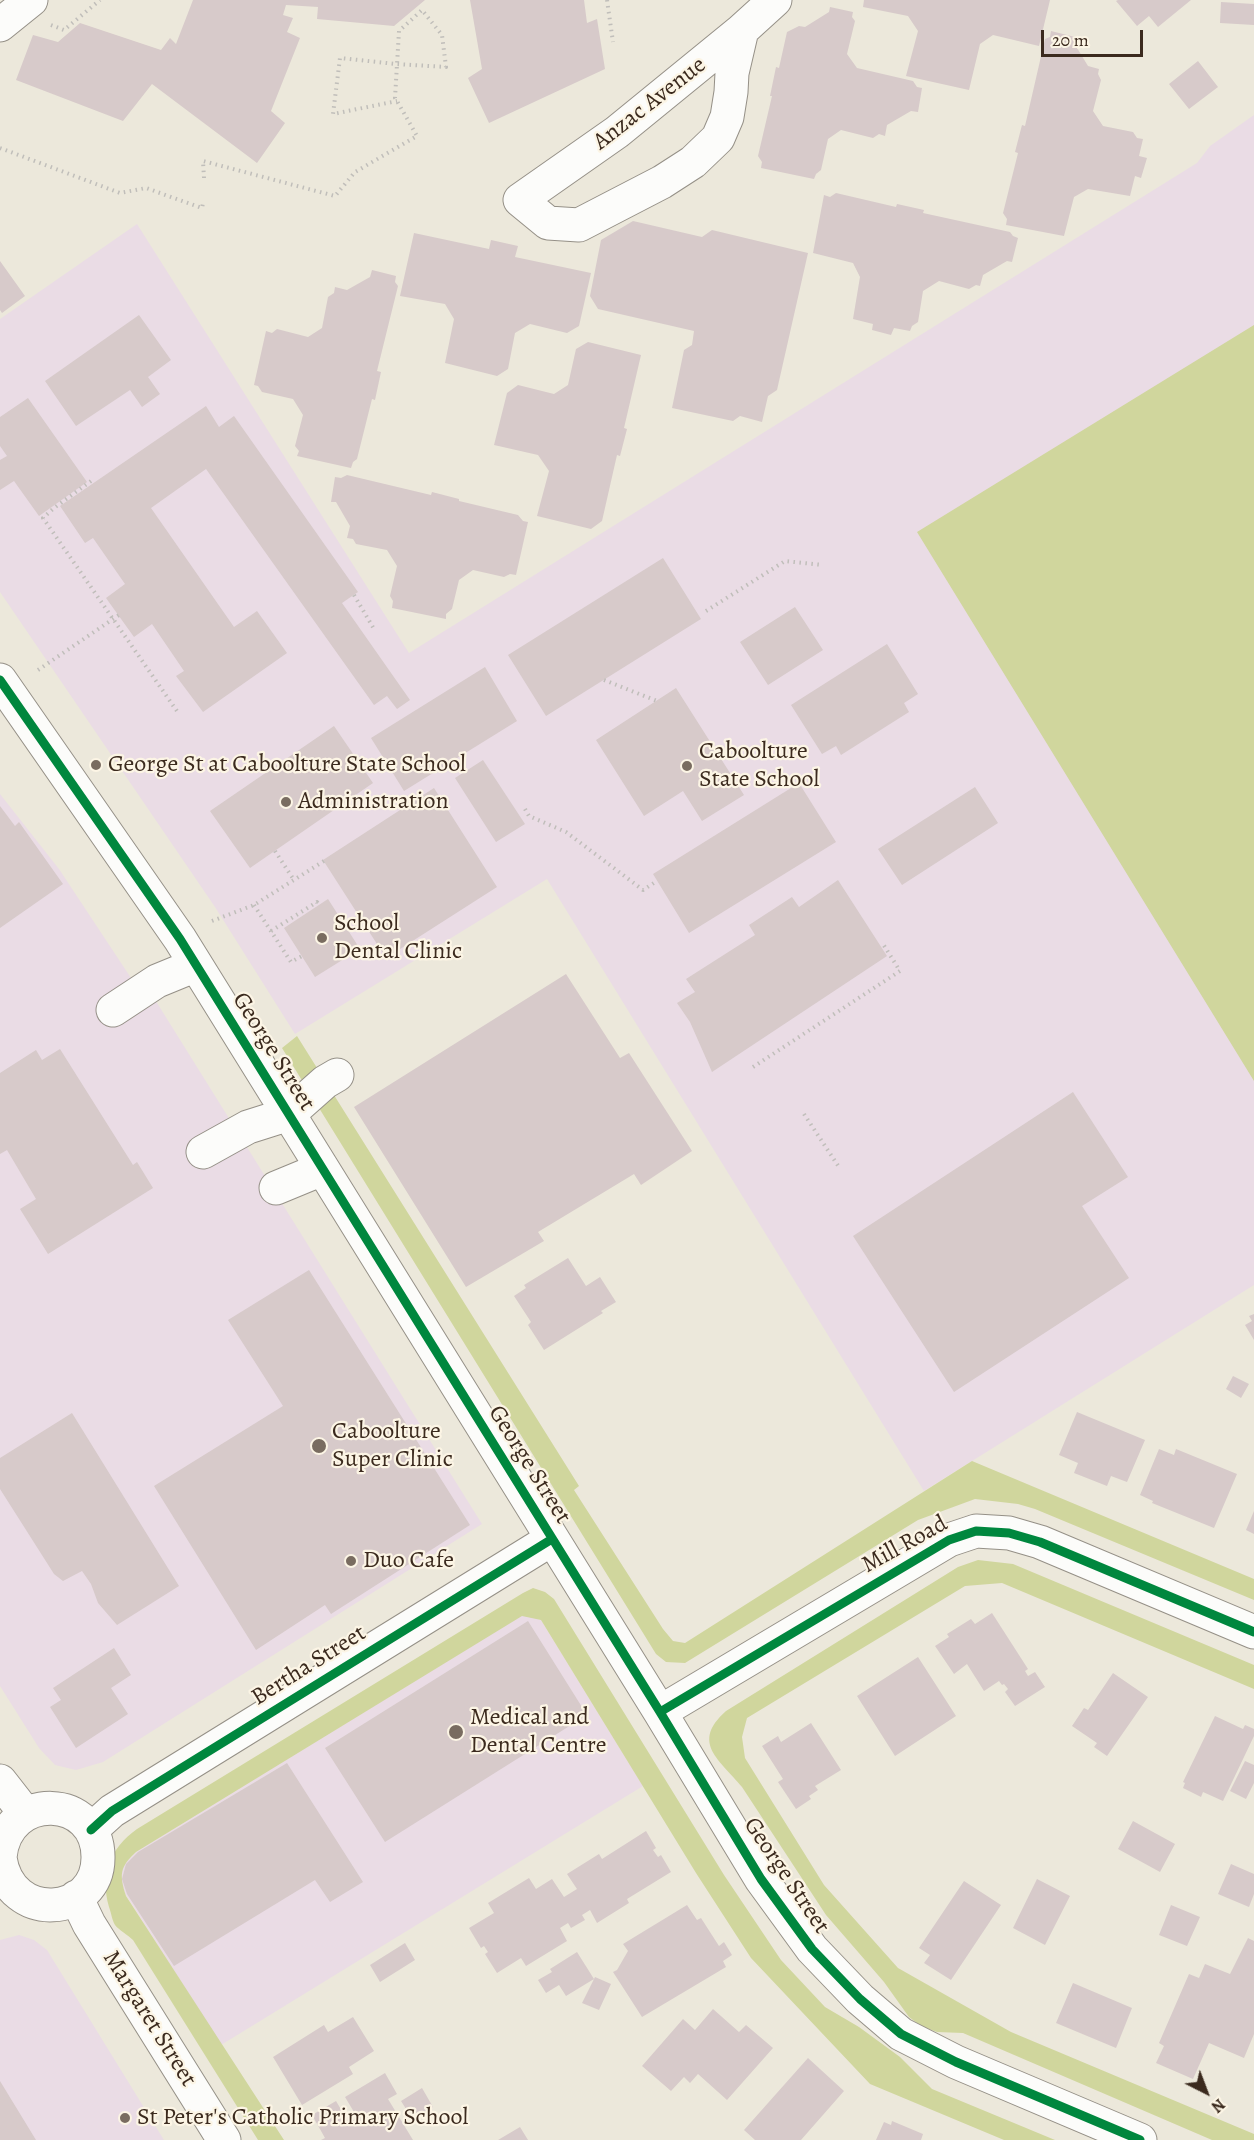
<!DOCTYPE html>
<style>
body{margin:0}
#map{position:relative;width:1254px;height:2140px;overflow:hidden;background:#ece8db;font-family:Alegreya,serif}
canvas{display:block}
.north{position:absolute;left:1176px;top:2062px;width:60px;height:60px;-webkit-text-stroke:4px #fcf5e5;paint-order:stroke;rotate:138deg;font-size:16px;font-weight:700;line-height:24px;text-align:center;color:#3b2a1e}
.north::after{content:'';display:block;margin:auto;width:21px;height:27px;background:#3b2a1e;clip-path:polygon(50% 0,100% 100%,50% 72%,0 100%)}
.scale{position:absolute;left:1041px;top:30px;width:102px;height:27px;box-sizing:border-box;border:3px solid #3b2a1e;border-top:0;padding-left:8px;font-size:18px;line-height:21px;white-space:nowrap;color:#3b2a1e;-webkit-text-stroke:4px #fcf5e5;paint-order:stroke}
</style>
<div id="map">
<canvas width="1254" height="2140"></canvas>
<div class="north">N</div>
<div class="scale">20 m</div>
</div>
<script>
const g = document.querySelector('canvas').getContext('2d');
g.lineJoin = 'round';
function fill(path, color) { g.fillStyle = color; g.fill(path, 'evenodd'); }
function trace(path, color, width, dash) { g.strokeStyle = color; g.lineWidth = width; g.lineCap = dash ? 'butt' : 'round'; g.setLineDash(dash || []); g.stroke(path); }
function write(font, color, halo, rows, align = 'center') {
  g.font = font + ' Alegreya,serif'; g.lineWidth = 4.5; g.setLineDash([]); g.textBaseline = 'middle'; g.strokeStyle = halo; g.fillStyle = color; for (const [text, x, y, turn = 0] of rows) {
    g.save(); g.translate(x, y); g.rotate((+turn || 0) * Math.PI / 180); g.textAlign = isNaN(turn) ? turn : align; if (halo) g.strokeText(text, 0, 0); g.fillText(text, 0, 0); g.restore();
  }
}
fill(new Path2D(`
 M1254,115v1170l-330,206 -377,-612 -252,155 -80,-127 -215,-315v-273l137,-95 272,429 788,-490 13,-17z
 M0,794l59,75 72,109 8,-4 343,550 -379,238 -27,8 -21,-5 -16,-17 -39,-62z
 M522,1615l19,5 102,166 -422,259 -95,-150 -6,-15 4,-16 12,-12z
 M19,1935l15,5 13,10 117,190h-164v-200z`), '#eadce5');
fill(new Path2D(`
 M1254,325v756l-337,-549z
 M297,1036l282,450 -5,4 89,139 10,12 12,2 287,-182 282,118v21l-219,-91 -17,-5 -43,-5 -57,21 -233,143 -19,-1 -10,-8 -374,-606z
 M978,1560l35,4 241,101v24l-252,-106 -37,3 -218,132 -5,19 3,21 79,127 74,83 113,64 243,102v6h-42l-249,-107 -26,-1 -16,-6 -12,-9 -25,-35 -58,-67 -84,-128c-22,-27 -52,-44 -16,-76l232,-144z
 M533,1588l12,4 9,7 170,276 57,85 44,47 34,20 41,30 32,32 123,51h-51l-134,-56 -119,-126 -55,-85 -155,-253 -19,-4 -386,236c-16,15 -17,22 -10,44l158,244h-26l-125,-200c-5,-5 -14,-10 -18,-15 -3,-5 -4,-13 -6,-18 -9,-32 1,-59 28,-78l386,-236z`), '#d0d69d');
fill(new Path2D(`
 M193,0h232l-31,26 -77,-7 1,-12 -32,-2 -3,10 10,3 -6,14 13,6 -29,73 14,12 -28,40 -105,-79 -29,37 -107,-41 17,-45 25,7 22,-19 81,27 9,-12 6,6z
 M470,0h114l3,23 10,-4 8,50 -116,54 -21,-45 14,-9z
 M864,0h186l-11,46 -46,-11 -13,9 -11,46 -63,-14 12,-45 -10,-15 -45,-9z
 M1118,0h73l-33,27 -9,-11 -12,10 -21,-25z
 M1221,2l33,2v21l-34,-2z
 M830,7l23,5 -1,5 3,4 -8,33 10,14 56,13 4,6 5,1 -4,24 -7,-1 -24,14 -2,11 -6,-2 -6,4 -32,-8 -13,9 -7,31 -5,4 -2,5 -53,-11 1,-6 -4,-6 14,-60h-2l6,-29 3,1 8,-36 12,-6 6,1 24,-15z
 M1051,31l24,6 -1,6 14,23 11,3 -1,5 3,6 -8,31 10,15 30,6 4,6 6,1 -4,17 8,2 -6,20 -6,-2 -5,20 -42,-7 -14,8 -10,39 -58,-11 1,-6 -4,-6 15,-60 -3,-1 7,-27 3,1 20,-87 5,-2z
 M1198,61l20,26 -29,22 -20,-25z
 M836,193l60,14 1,-3 27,6 -1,3 87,19 3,4 5,2 -6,24 -5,-1 -24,14 -3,11 -4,-1 -7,4 -30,-8 -16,10 -5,31 -6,4 -2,5 -16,-3 -3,7 -19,-5 1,-6 -20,-5 7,-42 -7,-14 -40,-10 11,-58 6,2z
 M633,221l69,16 10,-7 96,23 -31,137 -9,6 -6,26 -22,-6 -7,5 -61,-13 12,-58 8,-5 2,-14 -96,-22 -8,-13 11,-56z
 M414,233l75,16 2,-9 27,6 -3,11 76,16 -12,53 -12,7 -37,-9 -15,9 -7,36 -11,7 -52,-13 9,-44 -9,-15 -45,-8z
 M0,261l25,35 -23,17 -2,-3z
 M372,270l24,6 -1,6 3,4 -21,85 4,1 -6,28 -3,-1 -15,60 -4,3 -2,6 -54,-12 2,-5 -4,-5 8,-31 -10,-16 -31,-7 -4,-6 -4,-1 12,-54 6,2 5,-4 31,8 14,-9 6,-31 6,-4 1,-6 12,3 23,-13z
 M139,315l32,45 -23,17 12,17 -18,13 -12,-17 -54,36 -31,-45z
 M588,342l53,13 -17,73 3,1 -7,27 -3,-1 -15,66 -11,8 -54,-13 12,-45 -11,-16 -44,-10 13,-52 11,-8 36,9 14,-9 8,-36z
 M28,398l59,84 -48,34 -25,-35 -14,9v-30l7,-4 -7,-10v-29z
 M206,406l13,21 15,-11 124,176 -16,11 68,97 -13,9 -10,-13 -13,9 -168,-236 -55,39 83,119 23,-16 30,42 -84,59 -27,-36 8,-5 -32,-47 -18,13 -28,-39 19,-14 -32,-46 -8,5 -25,-37z
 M347,475l84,20 1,-3 27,7v2l59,14 5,6 5,1 -12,53 -6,-1 -6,3 -31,-7 -14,10 -7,29 -6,5v5l-54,-11 1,-7 -3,-5 7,-30 -10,-16 -31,-6 -3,-5 -6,-1 3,-12 -14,-24h-5l4,-25 6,1z
 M663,558l38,61 -155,97 -38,-61z
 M795,607l28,43 -55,35 -28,-43z
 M887,644l31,50 -14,9 5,9 -68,43 -5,-9 -14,8 -31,-49z
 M485,667l32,54 -113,70 -33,-53z
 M676,688l68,107 -42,26 -19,-30 -39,25 -48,-76z
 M334,726l39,57 -123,85 -40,-57z
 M483,760l42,64 -29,18 -41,-64z
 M799,783l37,59 -147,91 -36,-59z
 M975,787l23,36 -96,62 -24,-36z
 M434,788l63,99 -111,71 -63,-98z
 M0,806l15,20 4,-4 44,62 -63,44z
 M838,880l49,76 -175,116 -22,-50 -13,-19 18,-11 -9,-13 69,-44 -6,-10 43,-28 7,10z
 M328,899l32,50 -45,28 -31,-49z
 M566,974l54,84 9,-5 63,98 -51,34 -7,-11 -96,58 6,9 -78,46 -112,-180z
 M60,1049l73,116 4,-3 16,26 -105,66 -28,-45 16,-10 -29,-49 -7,4v-81l36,-23 6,10z
 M1073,1092l55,85 -46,29 47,72 -175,114 -101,-156z
 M568,1258l18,28 14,-9 16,25 -15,9 2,2 -59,37 -16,-25 3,-3 -17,-26 12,-8 -2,-3z
 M309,1270l161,255 -139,89 -6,-9 -69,45 -102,-164 129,-80 -55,-86z
 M1254,1314v26l-9,-15 7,-4 -3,-5z
 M1233,1376l16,8 -8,14 -15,-9z
 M1077,1412l68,28 -18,42 -16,-6 -4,10 -33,-13 4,-10 -19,-8z
 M72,1413l107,173 -62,39 -19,-22 -7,-19 -9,-13 -19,10 -9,-7 -54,-85v-31z
 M1159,1449l15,6 2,-6 61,25 -23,54 -62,-25 1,-2 -13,-6z
 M1254,1511v23l-8,-4z
 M992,1613l36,56 -3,2 3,5 7,-4 10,15 -30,19 -10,-14 3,-3 -4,-5 -2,1 -3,-4 -15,10 -17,-27 -13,10 -19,-28 14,-9 -2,-3 24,-15 4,5z
 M528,1621l59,94 -202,127 -60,-94z
 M114,1648l17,27 -20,13 17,26 -52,34 -26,-41 11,-7 -8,-12z
 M918,1657l38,59 -61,40 -38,-60z
 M1113,1673l35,24 -41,59 -13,-9 3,-4 -25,-17 12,-18 4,2z
 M1215,1716l28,13 2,-4 9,4v7l-31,65 -20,-9 -2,5 -18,-9 2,-5 -2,-1z
 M811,1723l30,47 -26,16 3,4 -9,6 2,3 -15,10 -18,-27 5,-3 -21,-33 16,-10 3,6z
 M1245,1761l9,4v18l-8,16 -16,-8z
 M287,1763l76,119 -33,20 -15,-22 -141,86 -47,-72 -5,-15 4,-15 12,-12z
 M1133,1821l42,23 -15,28 -42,-23z
 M646,1831l10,17 -3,2 5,7 3,-2 10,17 -44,27 2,4 -32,20 -7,-13 -8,5 3,5 -14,8 -3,-5 -8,5 7,13 -41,25 -5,-8 -24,15 -12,-19 3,-2 -4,-6 -3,2 -12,-20 25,-15 -6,-10 41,-25 7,11 16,-10 12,18 13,-8 -10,-15 32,-20 3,5z
 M1231,1864l23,10v20l-5,13 -31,-13z
 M1037,1879l33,17 -25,49 -32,-17z
 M964,1881l37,24 -50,75 -27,-17 6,-8 -11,-7z
 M687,1905l10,15 4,-2 18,28 5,-4 8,13 -9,6 3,6 -84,50 -29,-45 4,-2 11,-19 -5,-7z
 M1171,1905l29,12 -13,29 -28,-11z
 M1248,1938l6,3v93l-10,24 -35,-15 -16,36 -37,-16 8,-17 -5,-3 30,-69 10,4 6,-14 25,10z
 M405,1943l10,17 -35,22 -10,-17z
 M577,1952l17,27 -28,17 -7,-11 -13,8 -8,-13 14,-8 -2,-3z
 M595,1977l16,7 -12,26 -17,-7z
 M1073,1983l59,25 -16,40 -60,-25z
 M713,2009l26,23 7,-7 27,23 -46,52 -29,-26 -8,9 -6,-6 -13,14 -29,-25 41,-47 12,11z
 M353,2017l21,34 -25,16 4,7 -51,31 -29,-48 51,-32 4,7z
 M808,2058l36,33 -43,49h-46l-11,-10z
 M385,2073l12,21 -9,5 25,41h-92l4,-2 -13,-23 24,-14 13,22 8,-6 -12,-20z
 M0,2081l36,59h-36z
 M422,2088l11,19 -20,13 -12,-19z
 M892,2121l31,13 -2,6h-45l8,-18 7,3z
 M520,2127l8,13h-30z`), '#d7caca');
const minor = new Path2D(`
 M0,25l31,-25
 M742,30l-10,43 -1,19 -4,25 -9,21 -25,24 -31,20 -83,43 -31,-2 -28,-23 97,-68 125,-102 33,-30
 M0,680l180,259 480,773 101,167 51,70 48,50 41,35 55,28 184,78
 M113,1010l44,-29 39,-16
 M203,1152l45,-25 41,-13 36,-32 12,-7
 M276,1188l46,-19
 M660,1712l289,-172 27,-9 33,2 31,9 214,90
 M0,1781l25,32
 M91,1830l21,-19 440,-272
 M0,1857c6,-67 99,-63 98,1 0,58 -88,67 -98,0
 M76,1897l13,27 135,216`);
trace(minor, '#959087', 35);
trace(new Path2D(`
 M607,0l6,42
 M51,25l13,5 36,-30
 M0,148l120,45 26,-5 56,20 1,-5
 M204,178l-1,-17 132,35 20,-24 62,-36 -20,-35 -2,-3 4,-67 23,-21 20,25 4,32 -50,-3 -56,-6 -7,56 64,-13
 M91,481l-37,27 -11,10 136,196
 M354,595l20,34
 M706,611l79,-50 38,4
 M38,670l81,-55
 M604,680l53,21
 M525,809l4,7 37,16 77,58 14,-9
 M275,851l19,29
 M254,905l37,57 11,-6
 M212,921l42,-16 70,-44
 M271,931l46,-29 2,4
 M753,1067l147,-96 -17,-27 -2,1
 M804,1114l35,53`), '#c0beba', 4, [1.5, 4.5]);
trace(minor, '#fcfcfa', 33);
trace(new Path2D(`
 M0,680l180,259 480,773 101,167 51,70 48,50 41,35 55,28 184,78
 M660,1712l289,-172 27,-9 33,2 31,9 214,90
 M91,1830l21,-19 440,-272`), '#00873e', 9);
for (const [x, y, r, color] of [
 [96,765,6,"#796c60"],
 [687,766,6,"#796c60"],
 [286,802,6,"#796c60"],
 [322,938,6,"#796c60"],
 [319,1446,8,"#796c60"],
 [351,1561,6,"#796c60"],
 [456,1732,8,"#796c60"],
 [125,2118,6,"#796c60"]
]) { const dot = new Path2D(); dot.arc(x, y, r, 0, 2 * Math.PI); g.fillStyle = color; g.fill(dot); trace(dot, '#fcf5e5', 2); }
write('24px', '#3b2a1e', '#fcf5e5', [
 ["Anzac Avenue",650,104,-38],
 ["George Street",273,1052,58],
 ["George Street",529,1465,58],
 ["Mill Road",905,1545,-29],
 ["Bertha Street",309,1666,-32],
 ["George Street",786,1876,56],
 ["Margaret Street",149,2019,58]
]);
write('24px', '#3b2a1e', '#fcf5e5', [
 ["Caboolture",699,752],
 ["State School",699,780],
 ["George St at Caboolture State School",108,765],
 ["Administration",298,802],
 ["School",334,924],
 ["Dental Clinic",334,952],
 ["Caboolture",332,1432],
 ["Super Clinic",332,1460],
 ["Duo Cafe",363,1561],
 ["Medical and",470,1718],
 ["Dental Centre",470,1746],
 ["St Peter's Catholic Primary School",137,2118]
], 'left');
</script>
